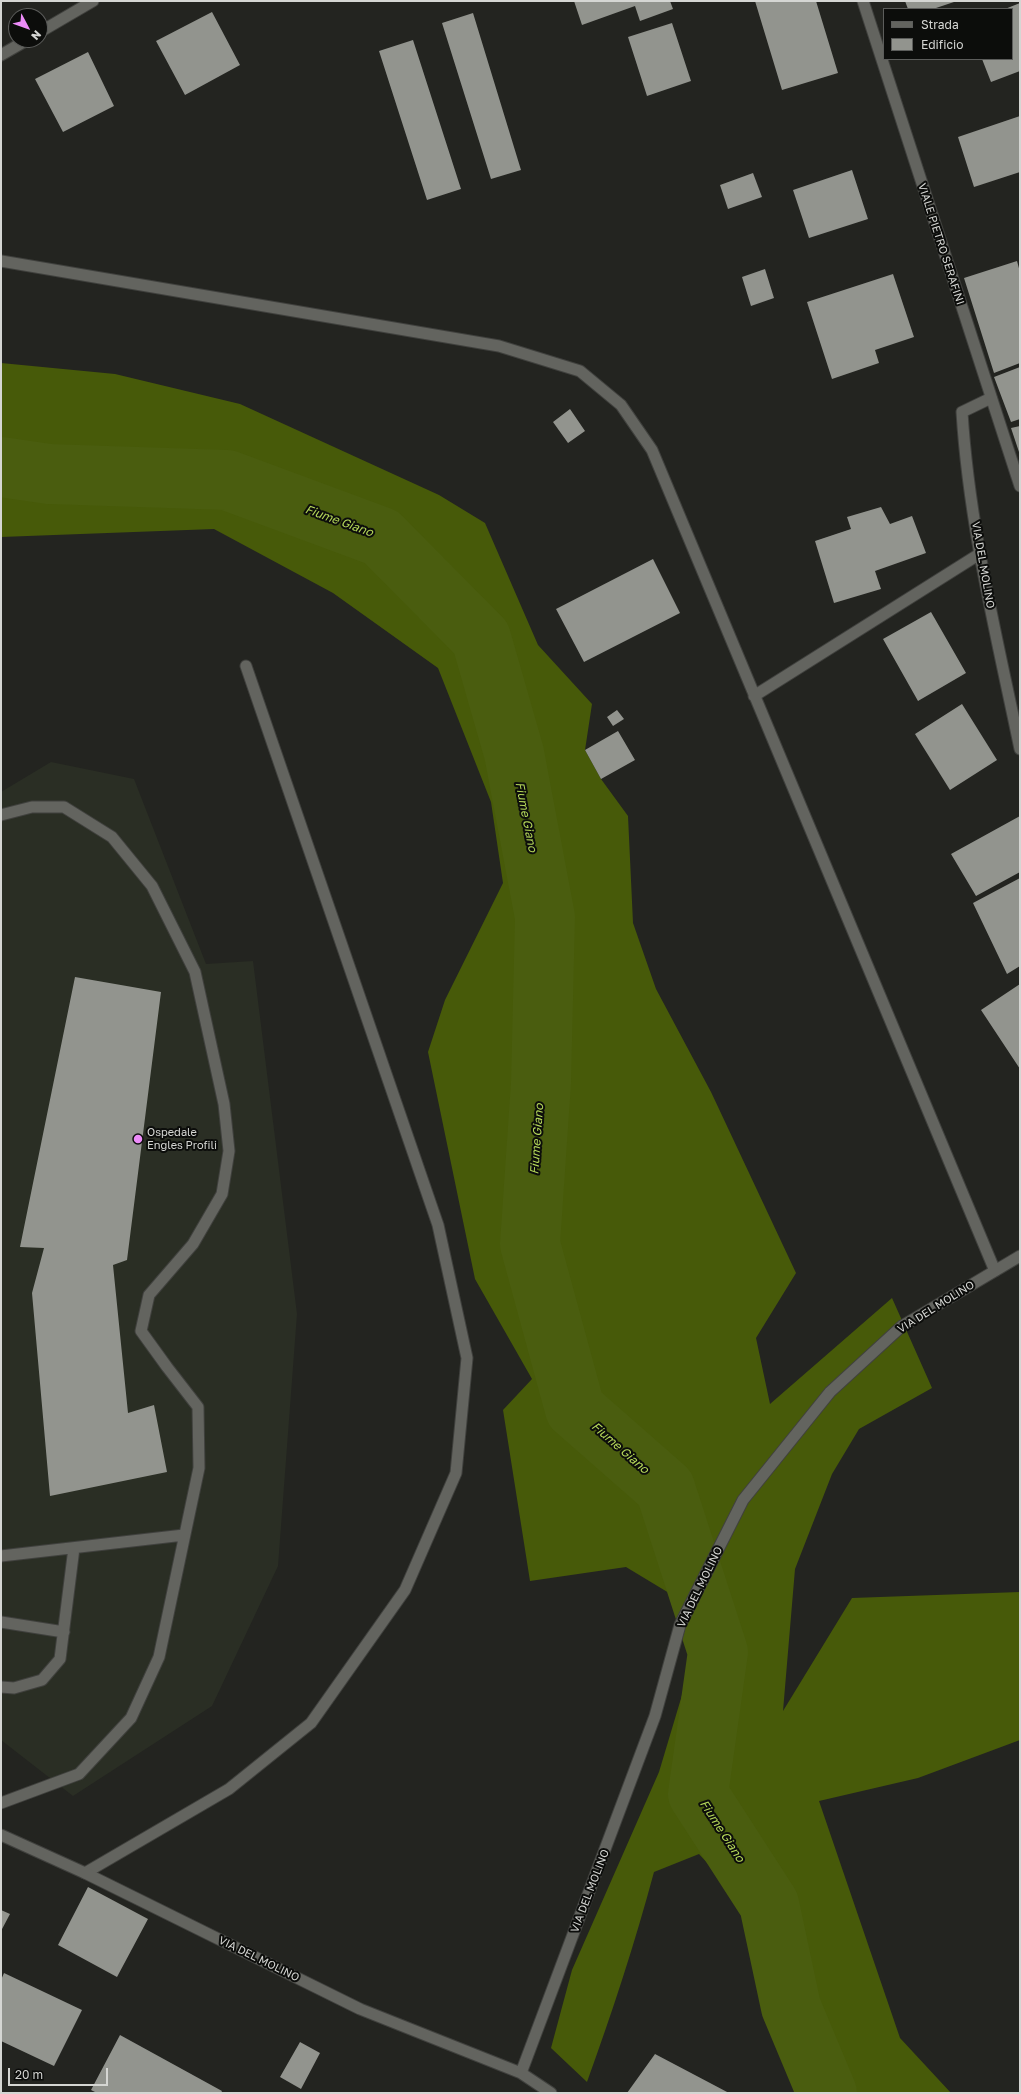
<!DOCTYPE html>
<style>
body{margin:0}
#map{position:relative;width:1021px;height:2094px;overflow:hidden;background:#232420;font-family:"Golos Text",sans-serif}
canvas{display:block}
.frame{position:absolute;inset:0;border:2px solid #d5d6d3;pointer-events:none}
.legend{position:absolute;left:883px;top:8px;width:130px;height:52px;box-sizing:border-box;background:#0c0d0b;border:1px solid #5c5d5b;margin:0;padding:5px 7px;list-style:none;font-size:12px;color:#d5d6d3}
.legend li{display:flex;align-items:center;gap:8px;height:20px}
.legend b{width:20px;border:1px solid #5c5d5b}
.north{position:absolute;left:8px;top:8px;width:40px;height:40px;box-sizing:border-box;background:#0c0d0b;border:1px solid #5c5d5b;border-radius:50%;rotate:131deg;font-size:11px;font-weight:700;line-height:16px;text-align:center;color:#d5d6d3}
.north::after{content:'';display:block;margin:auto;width:14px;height:18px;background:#ed8cf9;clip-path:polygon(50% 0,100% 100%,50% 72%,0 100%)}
.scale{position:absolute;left:8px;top:2068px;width:100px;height:18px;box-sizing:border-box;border:2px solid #d5d6d3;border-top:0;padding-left:5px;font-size:12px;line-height:14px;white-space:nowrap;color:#d5d6d3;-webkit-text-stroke:3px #0c0d0b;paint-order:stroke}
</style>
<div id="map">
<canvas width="1021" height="2094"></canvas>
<div class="frame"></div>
<ul class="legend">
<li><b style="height:5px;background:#63645f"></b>Strada</li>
<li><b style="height:11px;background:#92948e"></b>Edificio</li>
</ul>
<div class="north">N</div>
<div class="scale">20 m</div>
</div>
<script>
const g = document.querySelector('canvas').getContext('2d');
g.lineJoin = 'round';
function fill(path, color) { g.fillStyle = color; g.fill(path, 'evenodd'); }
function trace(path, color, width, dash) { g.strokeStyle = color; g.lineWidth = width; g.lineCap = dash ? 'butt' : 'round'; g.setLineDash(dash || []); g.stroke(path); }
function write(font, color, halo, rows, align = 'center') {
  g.font = font + ' "Golos Text",sans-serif'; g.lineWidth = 4; g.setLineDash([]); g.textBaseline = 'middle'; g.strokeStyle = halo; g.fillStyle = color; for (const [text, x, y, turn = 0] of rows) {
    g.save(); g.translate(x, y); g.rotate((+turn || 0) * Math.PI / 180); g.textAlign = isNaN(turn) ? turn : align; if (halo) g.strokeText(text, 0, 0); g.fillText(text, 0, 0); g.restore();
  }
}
fill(new Path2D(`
 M51,762l83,17 72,185 47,-3 44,353 -19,252 -66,140 -139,90 -72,-56v-948z`), '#2a2e24');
fill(new Path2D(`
 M1,363l114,11 125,30 199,91 46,28 53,122 54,59 -7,46 16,29 27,37 5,107 23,66 55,103 85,181 -40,65 14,66 122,-106 40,90 -73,41 -27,45 -37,95 -12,142 69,-113 168,-6v148l-102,38 -99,23 81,237 51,55h-103l-9,-16 -44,-101 -73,-97 -23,-25 -45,18c-19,71 -42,141 -67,210l-36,-34 21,-78 87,-198 35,-117 -20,-59 -48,-29 -96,14 -27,-171 29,-31 -57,-100 -47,-227 17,-52 58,-117 -12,-81 -53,-134 -105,-75 -119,-64 -213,8z`), '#475a09');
trace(new Path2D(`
 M1,467l48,7 178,6 154,57 100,101 33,115 31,164 -4,166 -11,161 45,165 90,79 53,164 -20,142 71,110 22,103 36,86`), '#4a5d0f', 60);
fill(new Path2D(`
 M574,1h96l3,8 -33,12 -5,-15 -53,19z
 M755,1h61l22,72 -56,17z
 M905,1h52l-24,8h-25z
 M1020,3v68l-29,11 -9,-23h30v-50h-7z
 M212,12l28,53 -55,30 -29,-54z
 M473,13l48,157 -30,9 -49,-156z
 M672,23l19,58 -44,15 -19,-59z
 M413,40l48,149 -34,11 -48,-149z
 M88,52l26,54 -51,26 -28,-53z
 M1020,116v56l-46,15 -16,-50z
 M852,170l16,49 -59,19 -16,-48z
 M753,173l9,24 -34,12 -8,-24z
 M1017,261l3,11v91l-26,10 -30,-95z
 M765,269l9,29 -23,8 -9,-29z
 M893,274l21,63 -39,13 4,13 -47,16 -25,-77z
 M1020,367v52l-9,3 -17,-45z
 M570,409l15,22 -17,12 -15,-21z
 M1020,426v29l-9,-27z
 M881,507l9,17 22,-8 14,37 -51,18 6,18 -47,14 -19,-62 36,-12 -4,-12z
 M653,559l27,54 -96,49 -28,-53z
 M931,612l35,61 -48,28 -35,-62z
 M962,704l35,56 -47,30 -35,-56z
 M617,710l7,9 -11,7 -6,-9z
 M618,731l17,29 -34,19 -16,-29z
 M1020,816v56l-44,24 -25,-42z
 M1020,878v88l-13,8 -34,-71z
 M75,977l86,15 -34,268 -14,5 15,148 26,-8 13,67 -117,24 -18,-203 12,-45 -24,-1z
 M1020,984v85l-39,-59z
 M88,1887l60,32 -31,58 -59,-32z
 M1,1910l9,4 -9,17z
 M4,1973l78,37 -28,56 -53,-25v-61z
 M120,2035l102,56 -1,2h-124l-6,-3z
 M300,2042l20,11 -19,36 -21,-12z
 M655,2054l74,39h-102z`), '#92948e');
const service = new Path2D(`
 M1,815l31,-8h32l48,30 40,49 43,86 29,132 5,47 -7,43 -29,50 -44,51 -8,36 26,36 31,40 1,61 -40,189 -28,61 -52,56 -78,29
 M1,1556l183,-21
 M1,1622l63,10
 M1,1687l13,1 28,-8 18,-21 14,-111
 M85,1873l144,-84 82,-66 94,-133 51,-117 11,-115 -29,-133 -192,-559`);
const minor = new Path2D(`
 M40,32l53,-31
 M1,55l26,-15
 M1,261l498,85 81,25 41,34 31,45 343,821
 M991,398l-29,14c7,114 35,225 58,337
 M754,696l227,-143
 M1,1835l84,38 275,136 161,64 30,20
 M521,2073l134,-357 25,-91 63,-125 87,-108 72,-66 118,-70`);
const tertiary = new Path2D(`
 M863,1l157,485`);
trace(service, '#40413e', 13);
trace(minor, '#40413e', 13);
trace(tertiary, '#40413e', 13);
trace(service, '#63645f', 11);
trace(minor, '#63645f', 11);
trace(tertiary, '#63645f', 11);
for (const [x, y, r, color] of [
 [138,1139,5,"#ed8cf9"]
]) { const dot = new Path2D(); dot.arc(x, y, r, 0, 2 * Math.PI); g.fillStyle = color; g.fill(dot); trace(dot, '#0c0d0b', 1.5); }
write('11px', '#d5d6d3', '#0c0d0b', [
 ["VIALE PIETRO SERAFINI",941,244,72],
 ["VIA DEL MOLINO",983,565,80],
 ["VIA DEL MOLINO",936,1307,-32],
 ["VIA DEL MOLINO",700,1587,-64],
 ["VIA DEL MOLINO",590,1891,-69],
 ["VIA DEL MOLINO",259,1959,26]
]);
write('11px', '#d5d6d3', '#0c0d0b', [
 ["Ospedale",147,1133],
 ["Engles Profili",147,1146]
], 'left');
write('italic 12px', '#b5d85a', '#0c0d0b', [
 ["Fiume Giano",339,521,20],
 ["Fiume Giano",526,817,79],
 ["Fiume Giano",537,1139,-86],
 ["Fiume Giano",620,1448,41],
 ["Fiume Giano",722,1831,57]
]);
</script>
